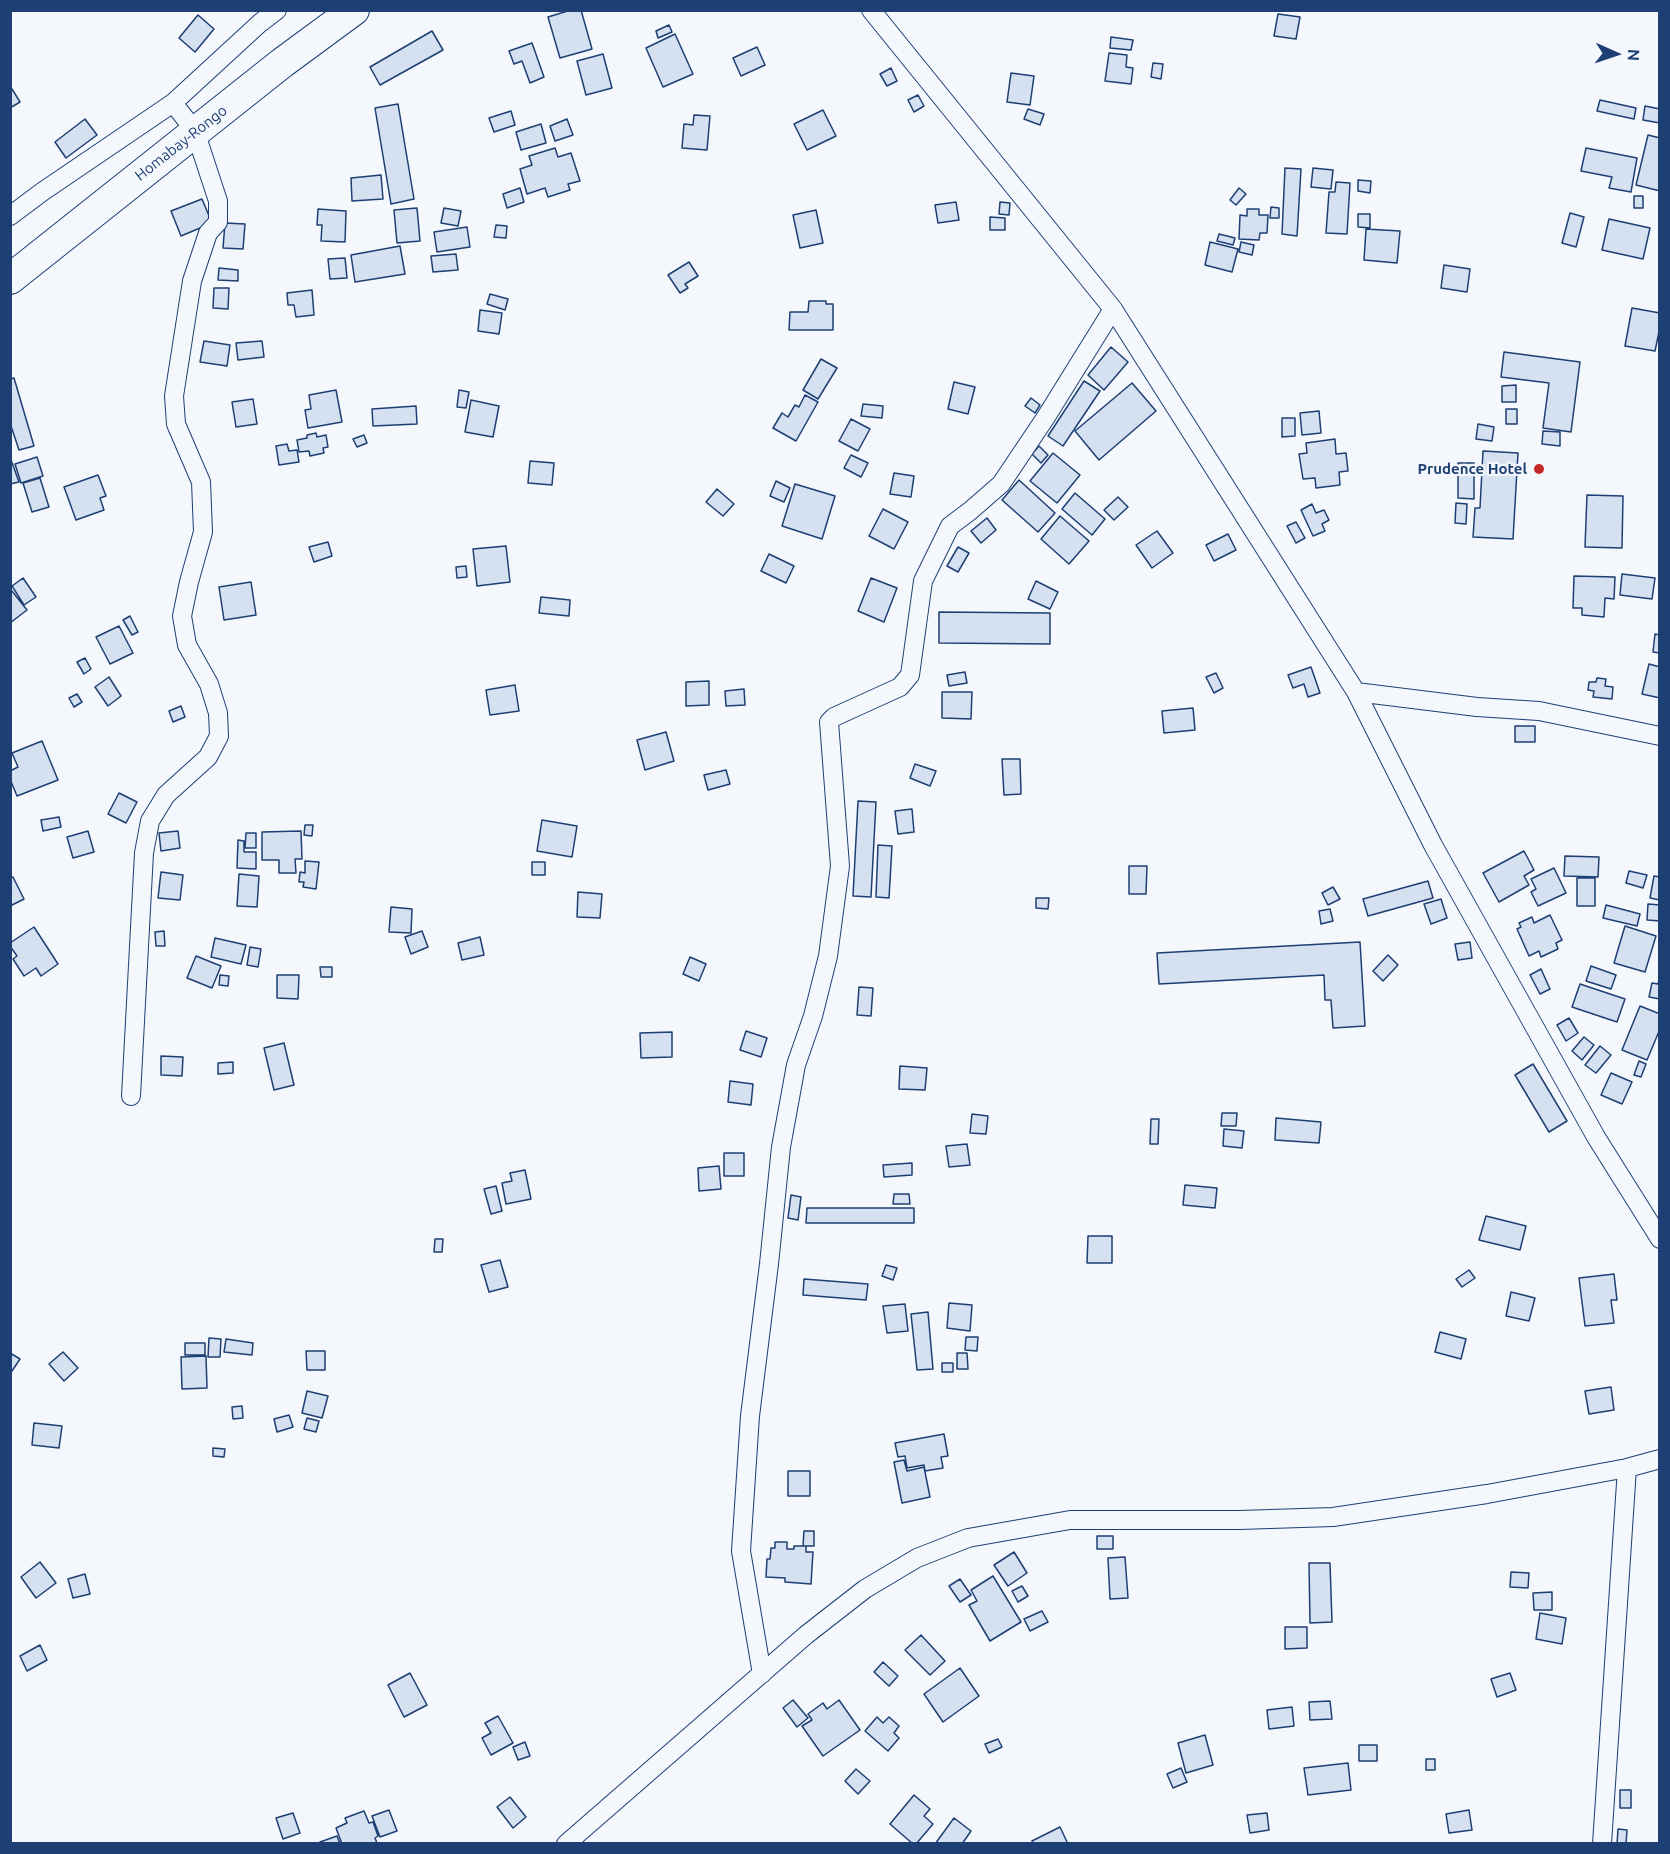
<!DOCTYPE html>
<style>
body{margin:0}
#map{position:relative;width:1670px;height:1854px;overflow:hidden;background:#f4f7fb;font-family:Ubuntu,sans-serif}
canvas{display:block}
.frame{position:absolute;inset:0;border:12px solid #1d3f73;pointer-events:none}
.north{position:absolute;left:1586px;top:24px;width:60px;height:60px;-webkit-text-stroke:4px #f4f7fb;paint-order:stroke;rotate:93deg;font-size:16px;font-weight:700;line-height:24px;text-align:center;color:#1d3f73}
.north::after{content:'';display:block;margin:auto;width:21px;height:27px;background:#1d3f73;clip-path:polygon(50% 0,100% 100%,50% 72%,0 100%)}
</style>
<div id="map">
<canvas width="1670" height="1854"></canvas>
<div class="frame"></div>
<div class="north">N</div>
</div>
<script>
const g = document.querySelector('canvas').getContext('2d');
g.lineJoin = 'round';
function fill(path, color) { g.fillStyle = color; g.fill(path, 'evenodd'); }
function trace(path, color, width, dash) { g.strokeStyle = color; g.lineWidth = width; g.lineCap = dash ? 'butt' : 'round'; g.setLineDash(dash || []); g.stroke(path); }
function write(font, color, halo, rows, align = 'center') {
  g.font = font + ' Ubuntu,sans-serif'; g.lineWidth = 4.5; g.setLineDash([]); g.textBaseline = 'middle'; g.strokeStyle = halo; g.fillStyle = color; for (const [text, x, y, turn = 0] of rows) {
    g.save(); g.translate(x, y); g.rotate((+turn || 0) * Math.PI / 180); g.textAlign = isNaN(turn) ? turn : align; if (halo) g.strokeText(text, 0, 0); g.fillText(text, 0, 0); g.restore();
  }
}
const building = new Path2D(`
 M571,10h10l11,39 -32,9 -12,-41z
 M1278,14l22,3 -4,22 -22,-3z
 M198,15l16,14 -19,23 -16,-14z
 M669,25l3,7 -14,6 -2,-7z
 M432,31l11,19 -63,35 -10,-18z
 M675,34l18,40 -30,13 -17,-39z
 M1111,37l22,3 -2,10 -21,-2z
 M532,43l12,34 -14,6 -8,-22 -8,3 -5,-13z
 M757,47l8,18 -24,11 -8,-18z
 M1109,53l18,2 -1,12 7,1 -2,16 -26,-3z
 M603,54l9,34 -26,7 -9,-34z
 M1153,63l10,1 -2,15 -10,-2z
 M891,68l6,13 -10,5 -7,-12z
 M1011,73l23,3 -4,29 -23,-3z
 M12,89l8,13 -10,6v-18z
 M918,95l6,11 -10,6 -6,-12z
 M1600,100l36,8 -2,11 -37,-8z
 M398,104l16,95 -23,5 -16,-96z
 M1645,106l15,3v14l-17,-3z
 M1028,109l16,5 -4,11 -16,-6z
 M823,110l13,26 -29,14 -13,-26z
 M511,111l4,14 -21,7 -5,-14z
 M694,115l16,1 -3,34 -25,-2 2,-24 9,1z
 M85,119l12,16 -31,23 -11,-16z
 M567,119l6,16 -18,6 -5,-15z
 M541,124l5,19 -25,7 -5,-18z
 M1648,135l12,3v53l-24,-6z
 M555,148l3,9 13,-4 9,28 -12,3 2,6 -22,7 -3,-9 -18,6 -7,-25 12,-4 -3,-9z
 M1586,148l51,10 -6,34 -22,-4 3,-11 -31,-6z
 M1285,168l16,1 -4,67 -15,-2z
 M1313,168l20,2 -2,19 -20,-2z
 M381,175l2,24 -31,2 -1,-23z
 M1358,180l13,1 -1,12 -12,-2z
 M1336,182l14,1 -3,51 -21,-1 3,-41h6z
 M520,188l4,14 -17,6 -4,-14z
 M1239,188l7,6 -10,11 -6,-5z
 M1634,196h9v12h-9z
 M202,199l10,24 -31,13 -10,-25z
 M956,202l3,18 -21,3 -3,-18z
 M1000,202l10,1 -1,12 -10,-1z
 M1271,207l8,1v10h-9z
 M417,208l3,33 -23,2 -3,-33z
 M444,208l17,3 -3,15 -17,-3z
 M318,209l28,2 -1,31 -24,-1 1,-16h-5z
 M1247,209h12v6h9l-1,18h-7l-1,7 -20,-1 1,-24 7,1z
 M816,210l7,33 -23,5 -7,-33z
 M1570,213l14,4 -8,30 -14,-4z
 M1358,214h12v14l-12,-1z
 M990,217l15,1v12h-15z
 M1609,219l41,9 -7,31 -41,-9z
 M225,223l20,1 -2,25 -20,-1z
 M496,225l11,1 -1,12 -12,-1z
 M467,227l3,20 -33,5 -3,-20z
 M1366,229l34,2 -3,32 -33,-3z
 M1219,234l16,4 -2,7 -16,-4z
 M1210,242l28,7 -6,23 -27,-7z
 M1241,242l13,3 -2,10 -13,-3z
 M400,246l5,28 -50,8 -4,-27z
 M456,254l2,16 -25,2 -2,-16z
 M345,258l2,20 -17,1 -2,-20z
 M689,262l9,14 -13,8 3,4 -8,5 -12,-18z
 M1444,265l26,4 -3,23 -26,-4z
 M219,268l19,2v11l-20,-1z
 M214,288h15l-1,21 -15,-1z
 M312,290l2,25 -18,2 -2,-12h-6l-1,-12z
 M490,294l18,5 -3,11 -18,-6z
 M809,301h17v3h7v26h-44l1,-18h18z
 M1632,308l28,5v14l-5,24 -30,-5z
 M480,310l22,3 -3,21 -21,-3z
 M204,341l26,4 -3,21 -27,-4z
 M262,341l2,16 -26,3 -2,-17z
 M1111,347l17,15 -24,28 -16,-15z
 M1504,352l76,10 -9,70 -28,-4 6,-45 -48,-6z
 M821,359l16,9 -19,31 -15,-9z
 M14,378l20,68 -15,4 -9,-27v-44z
 M1084,381l16,10 -37,55 -15,-10z
 M954,382l21,5 -7,27 -20,-5z
 M1132,383l24,28 -57,49 -24,-29z
 M1516,385v17h-14v-16z
 M336,390l6,32 -34,6 -3,-18 6,-1 -2,-14z
 M459,390l10,2 -3,16 -9,-1z
 M805,395l13,7 -22,39 -23,-13 9,-15 6,4 7,-12 4,2z
 M1031,398l9,7 -5,8 -10,-7z
 M253,399l4,25 -21,3 -4,-25z
 M471,400l28,6 -6,31 -28,-5z
 M863,404l20,2 -1,12 -21,-2z
 M416,406l1,18 -44,2 -1,-17z
 M1506,409h11v15h-11z
 M1319,411l2,22 -19,2 -2,-22z
 M1282,418h13v18l-13,1z
 M851,419l19,10 -12,22 -19,-10z
 M1478,424l16,3 -2,14 -16,-2z
 M1543,431l17,1v14l-18,-2z
 M316,433l1,4 9,-2 2,12 -5,1 1,5 -14,3 -1,-5 -10,1 -2,-12 10,-2v-3z
 M364,435l3,8 -10,4 -4,-8z
 M1335,439l1,15 10,-1 2,18 -9,1 1,13 -24,3 -1,-10 -12,1 -4,-25 8,-1 -1,-10z
 M287,444l2,7 8,-1 2,12 -20,3 -3,-19z
 M1039,446l9,9 -7,8 -9,-9z
 M1483,451l35,2 -5,86 -40,-2 2,-29h5z
 M1053,453l27,22 -23,28 -27,-22z
 M851,455l17,8 -7,14 -17,-9z
 M10,457l9,25 -9,2z
 M37,457l6,19 -22,7 -6,-19z
 M530,461l24,2 -2,22 -24,-2z
 M1458,463h16v36l-16,-1z
 M894,473l20,3 -3,21 -21,-3z
 M98,475l8,21 -6,2 4,12 -28,10 -12,-33z
 M40,478l9,29 -17,5 -9,-29z
 M1019,480l36,33 -17,19 -36,-32z
 M776,481l14,7 -6,14 -14,-6z
 M795,484l40,12 -13,43 -40,-13z
 M717,489l17,15 -11,12 -17,-14z
 M1075,493l30,26 -13,16 -30,-26z
 M1587,495l36,1 -1,52 -37,-1z
 M1118,497l10,10 -14,13 -10,-10z
 M1456,503l11,1 -1,20 -11,-1z
 M1312,504l4,9 8,-3 5,10 -7,4 3,7 -12,5 -12,-26z
 M883,509l25,13 -14,27 -25,-13z
 M1060,516l29,25 -20,23 -28,-25z
 M987,518l9,12 -15,13 -10,-12z
 M1296,522l9,16 -9,5 -9,-17z
 M1157,531l16,22 -21,15 -16,-23z
 M1228,534l8,16 -22,11 -8,-16z
 M328,542l4,14 -18,6 -5,-15z
 M506,546l4,36 -33,4 -4,-37z
 M958,547l11,6 -11,19 -11,-6z
 M769,554l25,12 -8,17 -25,-12z
 M466,566l1,11 -10,1 -1,-11z
 M1622,574l33,4 -3,21 -32,-4z
 M1574,576l41,1 -1,22 -9,-1 -1,19 -22,-2v-7h-9z
 M23,578l13,19 -12,8 -12,-19z
 M871,578l26,10 -13,34 -26,-11z
 M1036,581l22,11 -8,17 -22,-10z
 M251,582l5,33 -32,5 -5,-33z
 M12,591l15,19 -17,13v-31z
 M541,597l29,3 -1,16 -30,-3z
 M939,612l111,1v31l-111,-1z
 M130,616l8,16 -6,3 -9,-15z
 M119,626l14,27 -23,11 -14,-27z
 M1655,634l5,1v18l-7,-1z
 M85,658l6,11 -7,5 -7,-12z
 M1649,664l11,3v31l-18,-4z
 M1311,667l9,26 -12,4 -4,-13 -11,4 -5,-13z
 M965,672l2,11 -18,3 -2,-11z
 M1216,673l7,15 -9,5 -8,-16z
 M109,677l12,19 -13,10 -13,-19z
 M1597,678l9,1 -1,7 8,1 -1,12 -19,-2 1,-6 -6,-1 1,-8h7z
 M709,681v24l-23,1v-24z
 M515,685l4,26 -29,4 -4,-25z
 M744,689l1,16 -19,1 -1,-15z
 M942,692h30l-1,27 -29,-1z
 M77,694l5,8 -8,5 -5,-9z
 M181,706l4,11 -12,5 -4,-11z
 M1193,708l2,22 -31,3 -2,-22z
 M1515,726h20v16h-20z
 M666,732l8,29 -29,9 -8,-30z
 M42,741l16,39 -41,16 -7,-17v-8l8,-4 -6,-14z
 M1002,759h18l1,35 -17,1z
 M915,764l21,7 -6,15 -20,-8z
 M726,770l4,14 -22,6 -4,-15z
 M119,793l18,9 -11,21 -18,-9z
 M858,801l18,1 -5,95 -18,-1z
 M912,809l2,23 -16,2 -3,-23z
 M59,817l2,10 -18,4 -2,-11z
 M542,820l35,6 -5,31 -35,-6z
 M305,825h8l-1,11 -8,-1z
 M88,831l6,21 -21,6 -6,-21z
 M178,831l2,17 -19,3 -2,-18z
 M301,831l1,28h-7l1,14h-17v-13h-17v-28z
 M246,833h10v15h-11z
 M238,840l6,1v11h12v17l-19,-1z
 M878,845l14,1 -3,52 -13,-1z
 M1524,851l10,19 -10,6 5,9 -30,17 -16,-29z
 M1565,856l34,1 -1,20 -34,-1z
 M305,861l14,1 -3,27 -13,-2 1,-5h-5l1,-10 5,1z
 M532,862h13v13h-13z
 M1129,866h18l-1,28h-17z
 M1554,868l12,25 -28,13 -7,-14 5,-3 -5,-10z
 M1629,871l18,4 -4,13 -17,-5z
 M161,872l22,3 -3,25 -22,-2z
 M239,874l20,2 -2,31 -20,-1z
 M1654,876l6,1v23l-10,-2z
 M13,877l11,22 -14,7v-28z
 M1577,878h18v28h-18z
 M1428,881l5,17 -65,18 -5,-17z
 M1333,887l7,12 -12,6 -6,-12z
 M578,892l24,2 -2,24 -23,-1z
 M1036,898h13l-1,11 -12,-1z
 M1441,899l6,19 -16,6 -7,-20z
 M1648,904l12,1v16l-13,-1z
 M1606,905l34,9 -3,12 -34,-8z
 M391,907l21,2 -1,24 -22,-1z
 M1330,909l3,12 -12,3 -2,-13z
 M1550,915l12,25 -6,3 2,6 -17,8 -2,-6 -10,5 -12,-27 4,-2 -2,-4 13,-6 2,6z
 M1625,926l31,10 -11,36 -31,-9z
 M34,927l24,37 -17,12 -5,-8 -12,8 -11,-17 4,-3 -7,-10v-3z
 M164,931l1,15h-9l-1,-14z
 M422,931l6,16 -17,7 -6,-17z
 M480,937l4,18 -22,5 -4,-17z
 M215,938l31,7 -5,19 -30,-7z
 M1360,942l5,84 -32,2 -2,-28h-6l-1,-25 -165,9 -2,-31z
 M1470,942l2,16 -14,2 -3,-16z
 M250,947l11,2 -3,18 -11,-2z
 M1388,955l10,10 -15,16 -10,-10z
 M196,956l25,10 -9,22 -25,-10z
 M690,957l16,7 -7,17 -16,-7z
 M1591,966l25,9 -5,14 -25,-8z
 M320,967h12v10h-11z
 M1541,969l9,20 -10,5 -10,-19z
 M220,975l9,1 -1,10 -9,-1z
 M277,975h22l-1,24 -21,-1z
 M1660,975v24l-11,-2 3,-14 6,1z
 M1580,984l45,15 -8,23 -45,-15z
 M859,987l14,1 -2,28 -14,-1z
 M1640,1006l20,8v15l-13,31 -25,-10z
 M1569,1018l9,15 -12,8 -9,-16z
 M746,1031l21,7 -6,19 -21,-7z
 M672,1032v25l-31,1 -1,-25z
 M1584,1037l10,8 -12,15 -10,-9z
 M284,1043l10,42 -20,5 -10,-42z
 M1600,1046l11,9 -15,18 -11,-8z
 M161,1056l22,1 -1,19 -21,-1z
 M1639,1061l7,3 -5,13 -7,-2z
 M233,1062v11l-15,1v-11z
 M1533,1064l34,57 -18,11 -34,-57z
 M900,1066l27,2 -2,22 -26,-1z
 M1611,1073l21,9 -10,22 -21,-9z
 M730,1081l23,3 -2,21 -23,-3z
 M1222,1113h15l-1,13h-15z
 M972,1114l16,2 -2,18 -16,-1z
 M1276,1118l45,4 -2,21 -44,-3z
 M1151,1119h8l-1,25h-8z
 M1224,1129l20,2 -2,17 -19,-2z
 M967,1144l3,21 -21,2 -3,-21z
 M724,1153h20v23h-20z
 M912,1163v12l-28,2 -1,-12z
 M719,1166l2,23 -22,2 -1,-23z
 M525,1170l6,29 -25,5 -4,-21 10,-2 -2,-8z
 M1185,1185l32,3 -2,20 -32,-3z
 M496,1186l6,25 -11,3 -7,-25z
 M894,1194h15l1,10h-17z
 M791,1195l10,2 -3,23 -10,-2z
 M807,1208h107v15h-108z
 M1486,1216l40,10 -6,24 -41,-10z
 M1088,1236h24v27h-25z
 M435,1239h8l-1,13h-8z
 M500,1260l8,27 -19,5 -8,-27z
 M886,1265l11,3 -4,12 -11,-4z
 M1469,1270l6,8 -13,9 -6,-8z
 M1614,1274l3,26h-6l3,23 -29,3 -6,-48z
 M804,1279l64,5 -2,16 -63,-5z
 M1511,1292l24,6 -6,23 -23,-5z
 M949,1303l23,2 -2,26 -23,-3z
 M905,1304l3,27 -21,2 -4,-27z
 M928,1312l5,57 -16,1 -6,-56z
 M1440,1332l26,7 -5,20 -26,-7z
 M966,1337h12l-1,14 -12,-1z
 M209,1338l12,1 -1,18h-12z
 M226,1339l27,4 -1,12 -28,-3z
 M185,1343h20v12h-20z
 M306,1351h19v19h-18z
 M63,1352l15,16 -14,13 -15,-17z
 M10,1353l10,6 -8,12 -2,-1z
 M957,1353h10l1,16h-11z
 M206,1356l1,32 -25,1 -1,-32z
 M942,1363h11v9h-11z
 M1611,1387l3,23 -25,4 -4,-23z
 M307,1391l21,5 -6,22 -20,-5z
 M242,1406l1,12 -10,1 -1,-12z
 M289,1415l4,12 -16,5 -3,-13z
 M307,1418l12,3 -3,11 -12,-3z
 M34,1423l28,3 -3,22 -27,-3z
 M944,1434l4,22 -7,1 2,11 -18,3 -1,-6 -17,3 -2,-12 -7,1 -3,-14z
 M213,1448l12,1 -1,8 -11,-1z
 M904,1460l3,11 17,-4 6,30 -28,6 -8,-41z
 M788,1471h22v25h-22z
 M804,1531h10v15h-11z
 M1097,1536h16v13h-16z
 M775,1542h12v7h7v-3h12v6h7l-2,32 -26,-2v-4l-19,-1 1,-18h3l1,-11h4z
 M1014,1552l13,21 -19,13 -14,-21z
 M1125,1557l3,41 -18,1 -2,-41z
 M40,1562l16,21 -20,15 -15,-21z
 M1309,1563h21l2,59 -22,1z
 M1511,1572l18,1 -1,15 -18,-1z
 M85,1574l5,20 -17,4 -5,-19z
 M993,1576l28,46 -31,19 -21,-36 8,-4 -6,-11z
 M960,1579l11,16 -11,7 -11,-16z
 M1022,1586l6,10 -10,6 -6,-11z
 M1552,1592v18h-18l-1,-17z
 M1042,1611l6,11 -18,9 -6,-12z
 M1540,1613l26,5 -4,26 -26,-5z
 M1285,1627h22v21l-22,1z
 M921,1635l24,26 -15,14 -25,-25z
 M40,1645l7,15 -20,11 -7,-15z
 M883,1662l15,14 -9,10 -15,-14z
 M960,1668l19,28 -36,26 -19,-28z
 M410,1673l17,32 -23,12 -16,-32z
 M1510,1673l6,17 -19,7 -6,-18z
 M793,1700l15,18 -11,9 -14,-19z
 M839,1700l21,30 -37,26 -21,-30 10,-6 -4,-6 15,-11 4,6z
 M1330,1701l2,18 -22,1 -1,-18z
 M1292,1707l2,19 -25,3 -2,-19z
 M498,1716l15,27 -22,12 -9,-17 9,-5 -6,-10z
 M877,1717l6,6 6,-6 10,9 -5,7 5,5 -11,13 -23,-20z
 M1205,1735l8,30 -27,8 -8,-30z
 M998,1739l4,8 -13,6 -4,-9z
 M525,1742l5,14 -12,4 -5,-13z
 M1359,1745h18v16h-18z
 M1426,1759h9v11h-9z
 M1348,1763l3,27 -43,5 -4,-27z
 M1181,1768l6,14 -14,6 -6,-14z
 M856,1769l14,12 -12,13 -13,-13z
 M1620,1790h11v18h-11z
 M914,1795l16,14 -6,7 9,8 -17,20h-3l-23,-20z
 M510,1797l16,20 -13,11 -16,-21z
 M389,1810l8,21 -17,6 -8,-21z
 M1469,1810l3,20 -23,3 -3,-19z
 M364,1811l5,12 4,-1 5,14 -3,2 2,5 -35,1 -6,-16 11,-5 -2,-5z
 M293,1813l7,20 -17,6 -7,-21z
 M1267,1813l2,17 -19,3 -3,-18z
 M954,1818l17,13 -9,13h-27z
 M1060,1827l8,17h-35l-1,-3z
 M1618,1829l9,1 -1,14h-9z
 M337,1836l3,8h-20v-2z`);
fill(building, '#d5e0f0');
trace(building, '#1d3f73', 1.5);
const minor = new Path2D(`
 M871,10l242,299 243,383 77,153 163,292 64,102
 M10,216l32,-24 131,-89 87,-80 17,-13
 M1356,692l121,15 62,4 121,25
 M131,1096l13,-243 6,-32 16,-26 42,-38 11,-21 -1,-23 -9,-29 -22,-39 -5,-29 7,-34 14,-50 -2,-50 -25,-58 -2,-28 18,-115 16,-48 10,-11v-21l-23,-70 -22,-28
 M762,1674l-21,-123 9,-135 19,-152 12,-117 15,-82 17,-49 15,-60 12,-90 -11,-144 5,-5 66,-30 10,-12 13,-94 27,-55 20,-15 31,-27 45,-67 67,-108
 M566,1844l240,-209 59,-46 52,-31 51,-20 102,-18h169l94,-3 154,-23 140,-26 33,-9
 M1602,1844l25,-376`);
const trunk = new Path2D(`
 M10,279l272,-216 72,-53`);
trace(minor, '#1d3f73', 20);
trace(trunk, '#1d3f73', 32);
trace(minor, '#f4f7fb', 18);
trace(trunk, '#f4f7fb', 30);
for (const [x, y, r, color] of [
 [1539,469,6,"#c62828"]
]) { const dot = new Path2D(); dot.arc(x, y, r, 0, 2 * Math.PI); g.fillStyle = color; g.fill(dot); trace(dot, '#f4f7fb', 2); }
write('15px', '#1d3f73', '#f4f7fb', [
 ["Homabay-Rongo",181,143,-38]
]);
write('bold 15px', '#1d3f73', '#f4f7fb', [
 ["Prudence Hotel",1527,469]
], 'right');
</script>
